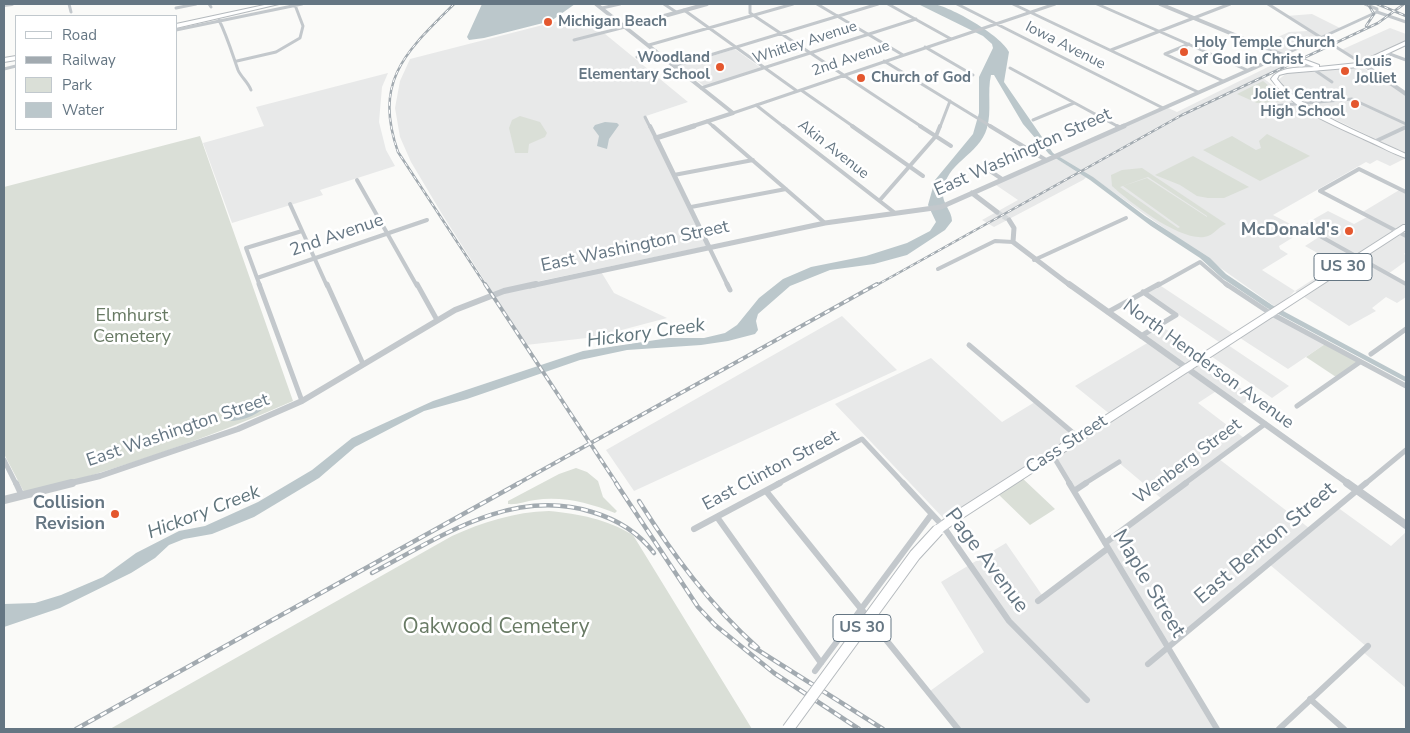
<!DOCTYPE html>
<style>
body{margin:0}
#map{position:relative;width:1410px;height:733px;overflow:hidden;background:#fafaf8;font-family:"Nunito Sans",sans-serif}
canvas{display:block}
.frame{position:absolute;inset:0;border:5px solid #657683;pointer-events:none}
.legend{position:absolute;left:15px;top:15px;width:162px;height:115px;box-sizing:border-box;background:#fff;border:1px solid #c1c8cd;margin:0;padding:6px 9px;list-style:none;font-size:15px;color:#657683}
.legend li{display:flex;align-items:center;gap:10px;height:25px}
.legend b{width:25px;border:1px solid #c1c8cd}
</style>
<div id="map">
<canvas width="1410" height="733"></canvas>
<div class="frame"></div>
<ul class="legend">
<li><b style="height:6px;background:#fff"></b>Road</li>
<li><b style="height:6px;background:#a2aab0"></b>Railway</li>
<li><b style="height:14px;background:#dadfd7"></b>Park</li>
<li><b style="height:14px;background:#bbc7cb"></b>Water</li>
</ul>
</div>
<script>
const g = document.querySelector('canvas').getContext('2d');
g.lineJoin = 'round';
function fill(path, color) { g.fillStyle = color; g.fill(path, 'evenodd'); }
function trace(path, color, width, dash) { g.strokeStyle = color; g.lineWidth = width; g.lineCap = dash ? 'butt' : 'round'; g.setLineDash(dash || []); g.stroke(path); }
function write(font, color, halo, rows, align = 'center') {
  g.font = font + ' "Nunito Sans",sans-serif'; g.lineWidth = 5; g.setLineDash([]); g.textBaseline = 'middle'; g.strokeStyle = halo; g.fillStyle = color; for (const [text, x, y, turn = 0] of rows) {
    g.save(); g.translate(x, y); g.rotate((+turn || 0) * Math.PI / 180); g.textAlign = isNaN(turn) ? turn : align; if (halo) g.strokeText(text, 0, 0); g.fillText(text, 0, 0); g.restore();
  }
}
fill(new Path2D(`
 M1312,14l28,14 -57,26 -23,-9 29,-13 19,-1 -22,-15z
 M582,15l106,87 -42,14 61,130 -186,39 -28,9 -51,-80 -31,-52 -11,-25 -5,-29 5,-27 10,-22z
 M1390,28l16,6v9l-43,21 -22,-14z
 M735,49l26,19 -57,18 -25,-20z
 M1286,58l10,3 -34,16 30,24 114,57 -16,8 -13,-6 -7,4 -4,-2 -93,53 25,13 30,-17 26,13 13,-7 -6,-4 40,-24 5,3v60l-2,2 2,1v6l-18,13 18,10v13l-9,6 -11,-6 -14,11 4,3 -27,15 -54,-35 -18,17 -188,-133 -6,5 -89,47 -12,-7 36,-20 -25,-17 61,-26 19,12 -16,-14 109,-48 11,5zM1305,230l14,7 -14,9 32,18 -42,27 -33,-21 26,-16 -8,-5 -1,-3z
 M1362,67l44,28v59l-94,-46 -30,-22 -4,-6 9,-7z
 M388,73l-6,14 -3,35 7,28 9,16 -75,24 3,5 -91,28 -29,-80 61,-17 -8,-19z
 M600,270l14,23 53,25 -72,19 -69,8 -32,-50z
 M1158,284l77,51 -13,9 -77,-52z
 M1270,315l55,29 -37,25 -51,-33z
 M842,316l55,54 -263,121 -28,-41z
 M1160,325l43,31 -17,11 -44,-31z
 M1149,342l36,26 -74,47 -36,-29z
 M1225,343l64,43 -17,12 -64,-44z
 M931,358l71,64 33,-20 42,35 -130,85 -112,-118z
 M1200,359l43,31 5,-3 10,6 -18,13 -22,-16 -20,13 46,35 -82,61 -44,-37 -44,28 -21,-35z
 M1219,459l90,69 -142,118 -62,-102z
 M1337,507l54,39 15,-14v156l-43,-36 4,-5 -98,-83z
 M1006,543l36,52 64,-46 109,180h-255l-30,-38 54,-39 -43,-70z`), '#e8e9e9');
fill(new Path2D(`
 M1263,81l23,19v1l-29,2 -20,-9z
 M520,116l20,6 7,11 -2,4 -16,7 -1,9h-13l-6,-25 3,-8z
 M1267,134l43,22 -50,25 -57,-31 29,-14 24,14 5,-2 -2,-7z
 M200,136l93,265c-87,38 -176,69 -268,93l-21,-40v-267z
 M1193,156l56,31 -25,11h-16l-11,-2 -17,-11 -25,-10z
 M1142,168l84,56c-9,3 -12,12 -22,13 -26,3 -73,-34 -92,-51l-1,-11 11,-5zM1148,177l59,39v1l-60,-39 -24,8 57,41 -2,1 -58,-41z
 M1325,344l34,17 -23,16 -30,-20z
 M576,468l11,4 11,9 5,16 14,14 -2,2c-26,-10 -52,-17 -80,-13 -9,1 -18,5 -27,4v-3l51,-27z
 M1020,476l35,33 -25,16 -34,-33z
 M549,511c31,3 57,8 84,24l119,194h-642l342,-193c31,-14 62,-24 97,-25z`), '#dadfd7');
fill(new Path2D(`
 M482,4h93l-24,17 -67,17 -15,2 -2,-3z
 M918,4c5,0 10,-1 15,0 17,2 69,32 76,48l-5,30 49,71 40,24 52,39 65,42 16,16 46,31 134,72v5l-139,-74 -45,-30 -22,-20 -49,-32 -61,-46 -41,-26 -26,-30 -29,-49h-3c-4,17 1,36 -4,53 -8,28 -42,34 -44,65 -1,10 9,18 9,28l-7,9 -38,25 -33,9 -44,6 -40,16 -32,28 -2,7 2,9 -3,4 -27,7 -27,4 -74,5 -47,10 -113,39 -43,12 -69,36 -36,31 -65,39 -42,17 -28,5 -15,6 -14,13 -24,15 -71,35 -56,19v-23l31,-1 26,-8 42,-18 33,-24 43,-22 26,-5 53,-24 54,-32 40,-32 81,-37 150,-50 86,-13h35l21,-5 12,-8 22,-27 24,-19 28,-12 55,-11 41,-13 23,-12 6,-9 -8,-17 7,-25 38,-46 6,-21v-36l14,-29 -1,-4 -9,-8z
 M605,122l12,1 2,2 -10,14 -2,10 -10,-3 2,-10 -6,-8 2,-3z
 M260,399l10,2c-9,14 -29,21 -45,20l-1,-4 3,-3z`), '#bbc7cb');
trace(new Path2D(`
 M997,212l12,8`), '#d5d9db', 5, [5, 2.5]);
const primary = new Path2D(`
 M1406,41v4l-47,22 -72,6 -8,2 -2,4c24,32 92,57 129,75v4c-13,-4 -26,-12 -38,-17 -34,-16 -75,-31 -97,-62 8,-13 29,-11 43,-12l-15,-6v-2h4l16,6v2l39,-4z
 M1403,225h3v5l-448,291 -20,14 -4,-2 -1,-3 1,-3 16,-12z`);
const motorway = new Path2D(`
 M269,4h10l-103,24v-4z
 M16,56v4l-12,2v-4z`);
trace(primary, '#b5babe', 2);
trace(motorway, '#b4b9bd', 2);
trace(new Path2D(`
 M69,4l2,8
 M209,4l2,3
 M664,4l12,8
 M750,4v9l172,114
 M817,4l86,51
 M888,4l63,35
 M957,4l206,104
 M1013,4l185,88
 M1097,4l150,66
 M1268,4l95,60
 M1365,4l12,5v3
 M176,8l20,-4
 M602,8l18,-4
 M684,10l113,81
 M1377,12l29,10
 M219,20c8,16 13,33 19,50 3,7 10,12 13,20
 M176,30l126,-26
 M574,40l51,-13
 M649,45l144,-41
 M925,47l48,28
 M1111,50l119,-46
 M1387,53l19,7
 M1165,54l58,27
 M1165,54l24,-10
 M1283,55l94,-43
 M637,57l19,-6
 M237,61l39,-9 24,-14 3,-12 -8,-21
 M884,61l108,66
 M674,66l204,-62
 M1010,68l109,59
 M4,69l12,-3
 M1313,69l19,13
 M701,88l215,-69
 M801,90l53,37
 M756,105l28,22
 M1262,107l90,-8 54,25
 M733,113l322,-109
 M645,117l5,10
 M1033,120l41,-17
 M707,121l7,6
 M940,127l10,-26`), '#c3c8cc', 3);
trace(new Path2D(`
 M650,126l6,12
 M713,126l112,97
 M783,126l112,87
 M852,126l71,50
 M920,126l31,20
 M990,126l56,34
 M1117,126l2,1
 M1376,141l30,-14
 M984,167l18,12
 M674,175l79,-15
 M357,180l60,106
 M1320,191l39,-22 47,23
 M1320,191l86,45
 M880,200l56,-64 4,-10
 M290,204l37,82
 M691,207l95,-18
 M1302,226l104,58
 M709,247l19,39
 M1034,260l92,-42
 M938,269l57,-28 18,1
 M257,278l170,-58
 M260,286l-14,-38 56,-17
 M1157,286l43,-24 28,24`), '#c3c8cc', 4);
trace(new Path2D(`
 M259,284l43,117
 M327,284l36,80
 M417,284l20,36
 M727,284l3,6
 M1226,284l44,29 136,73
 M1108,312l51,-28
 M1141,336l35,-21 -33,-23
 M969,345l109,92
 M1371,354l35,-25
 M1297,406l63,-44
 M1052,454l18,30
 M4,460l12,24
 M777,484l85,-45 42,45
 M1084,484l35,-22
 M1184,484l81,-60
 M1365,484l41,-34`), '#c3c8cc', 5);
trace(new Path2D(`
 M16,483l6,13
 M903,483l40,43 66,95 78,79
 M1069,483l148,246
 M766,491l192,238
 M1074,491l12,-8
 M717,517l104,146
 M694,529l86,-46
 M1105,543l81,-60
 M1038,601l69,-52
 M1148,664l218,-181
 M815,671l116,-156
 M1310,699l34,30
 M1279,729l89,-83`), '#c3c8cc', 6);
trace(new Path2D(`
 M596,4l137,109
 M1160,4l123,51 14,3 16,11
 M4,5l8,-1
 M625,27l82,-23
 M1363,64l43,30
 M690,127l43,-14
 M1121,127l162,-72`), '#c3c8cc', 4);
trace(new Path2D(`
 M694,126l-38,12 53,109
 M972,193l25,19
 M1009,220l5,8 -1,14 58,44
 M530,286l295,-63 116,-16 183,-81`), '#c3c8cc', 5);
trace(new Path2D(`
 M1069,284l280,200
 M67,484l33,-8 138,-47 64,-28 153,-91 49,-19 32,-7`), '#c3c8cc', 6);
trace(new Path2D(`
 M1347,483l59,42
 M4,500l68,-17`), '#c3c8cc', 8);
fill(primary, '#fff');
fill(motorway, '#fff');
const railFar2 = new Path2D(`
 M454,4c-48,48 -81,76 -56,148l88,134
 M1377,4l29,12
 M1366,26l8,-12 -6,-10
 M875,286l307,-171 196,-92 26,-19`);
const railFar1 = new Path2D(`
 M485,284l132,200
 M517,484l360,-200`);
const rail = new Path2D(`
 M616,483l82,124 17,18 59,48 85,56
 M639,501c34,54 71,104 119,147
 M372,573c68,-36 140,-86 220,-61 24,7 46,20 62,41
 M750,645l133,84
 M76,729l443,-246`);
trace(railFar2, '#a2aab0', 2.5);
trace(railFar1, '#a2aab0', 4);
trace(rail, '#a2aab0', 4.5);
trace(railFar2, '#fff', 1, [4]);
trace(railFar1, '#fff', 2, [5.5]);
trace(rail, '#fff', 2.5, [7]);
const primaryBridge = new Path2D(`
 M788,729l127,-174 23,-25`);
trace(primaryBridge, '#b5babe', 13, []);
trace(primaryBridge, '#fff', 11);
for (const [x, y, r, color] of [
 [548,22,5,"#e4572e"],
 [1184,52,5,"#e4572e"],
 [720,67,5,"#e4572e"],
 [1345,71,5,"#e4572e"],
 [861,78,5,"#e4572e"],
 [1355,104,5,"#e4572e"],
 [1349,231,5,"#e4572e"],
 [115,514,5,"#e4572e"]
]) { const dot = new Path2D(); dot.arc(x, y, r, 0, 2 * Math.PI); g.fillStyle = color; g.fill(dot); trace(dot, '#fff', 2); }
write('bold 15px', '#657683', '#fff', [
 ["Michigan Beach",558,22],
 ["Holy Temple Church",1194,43],
 ["of God in Christ",1194,60],
 ["Woodland",710,58,"right"],
 ["Elementary School",710,75,"right"],
 ["Louis",1355,62],
 ["Jolliet",1355,79],
 ["Church of God",871,78],
 ["Joliet Central",1345,95,"right"],
 ["High School",1345,112,"right"]
], 'left');
write('15px', '#657683', '#fff', [
 ["Whitley Avenue",805,43,-18],
 ["Iowa Avenue",1065,46,27],
 ["2nd Avenue",851,59,-19],
 ["Akin Avenue",833,150,38]
]);
for (const [x, y, w] of [
 [1343,267,58],
 [862,628,58]
]) { const box = new Path2D(); box.roundRect(x - w / 2, y - 13.5, w, 27, 4); g.fillStyle = '#fff'; g.fill(box); trace(box, '#657683', 1); }
write('bold 16px', '#657683', null, [
 ["US 30",1343,267],
 ["US 30",862,628]
]);
write('18px', '#657683', '#fff', [
 ["East Washington Street",1023,153,-24],
 ["2nd Avenue",337,236,-19],
 ["East Washington Street",635,247,-12],
 ["North Henderson Avenue",1208,365,36],
 ["East Washington Street",178,431,-19],
 ["Cass Street",1067,445,-33],
 ["Wenberg Street",1188,462,-37],
 ["East Clinton Street",771,471,-28]
]);
write('bold 18px', '#657683', '#fff', [
 ["McDonald's",1339,231],
 ["Collision",105,504],
 ["Revision",105,525]
], 'right');
write('18px', '#687a64', '#fff', [
 ["Elmhurst",132,317],
 ["Cemetery",132,338]
]);
write('italic 19px', '#60757c', '#fff', [
 ["Hickory Creek",646,334,-8],
 ["Hickory Creek",204,513,-21]
]);
write('21px', '#657683', '#fff', [
 ["East Benton Street",1266,544,-40],
 ["Page Avenue",986,561,53],
 ["Maple Street",1148,584,59]
]);
write('21px', '#687a64', '#fff', [
 ["Oakwood Cemetery",496,628]
]);
</script>
